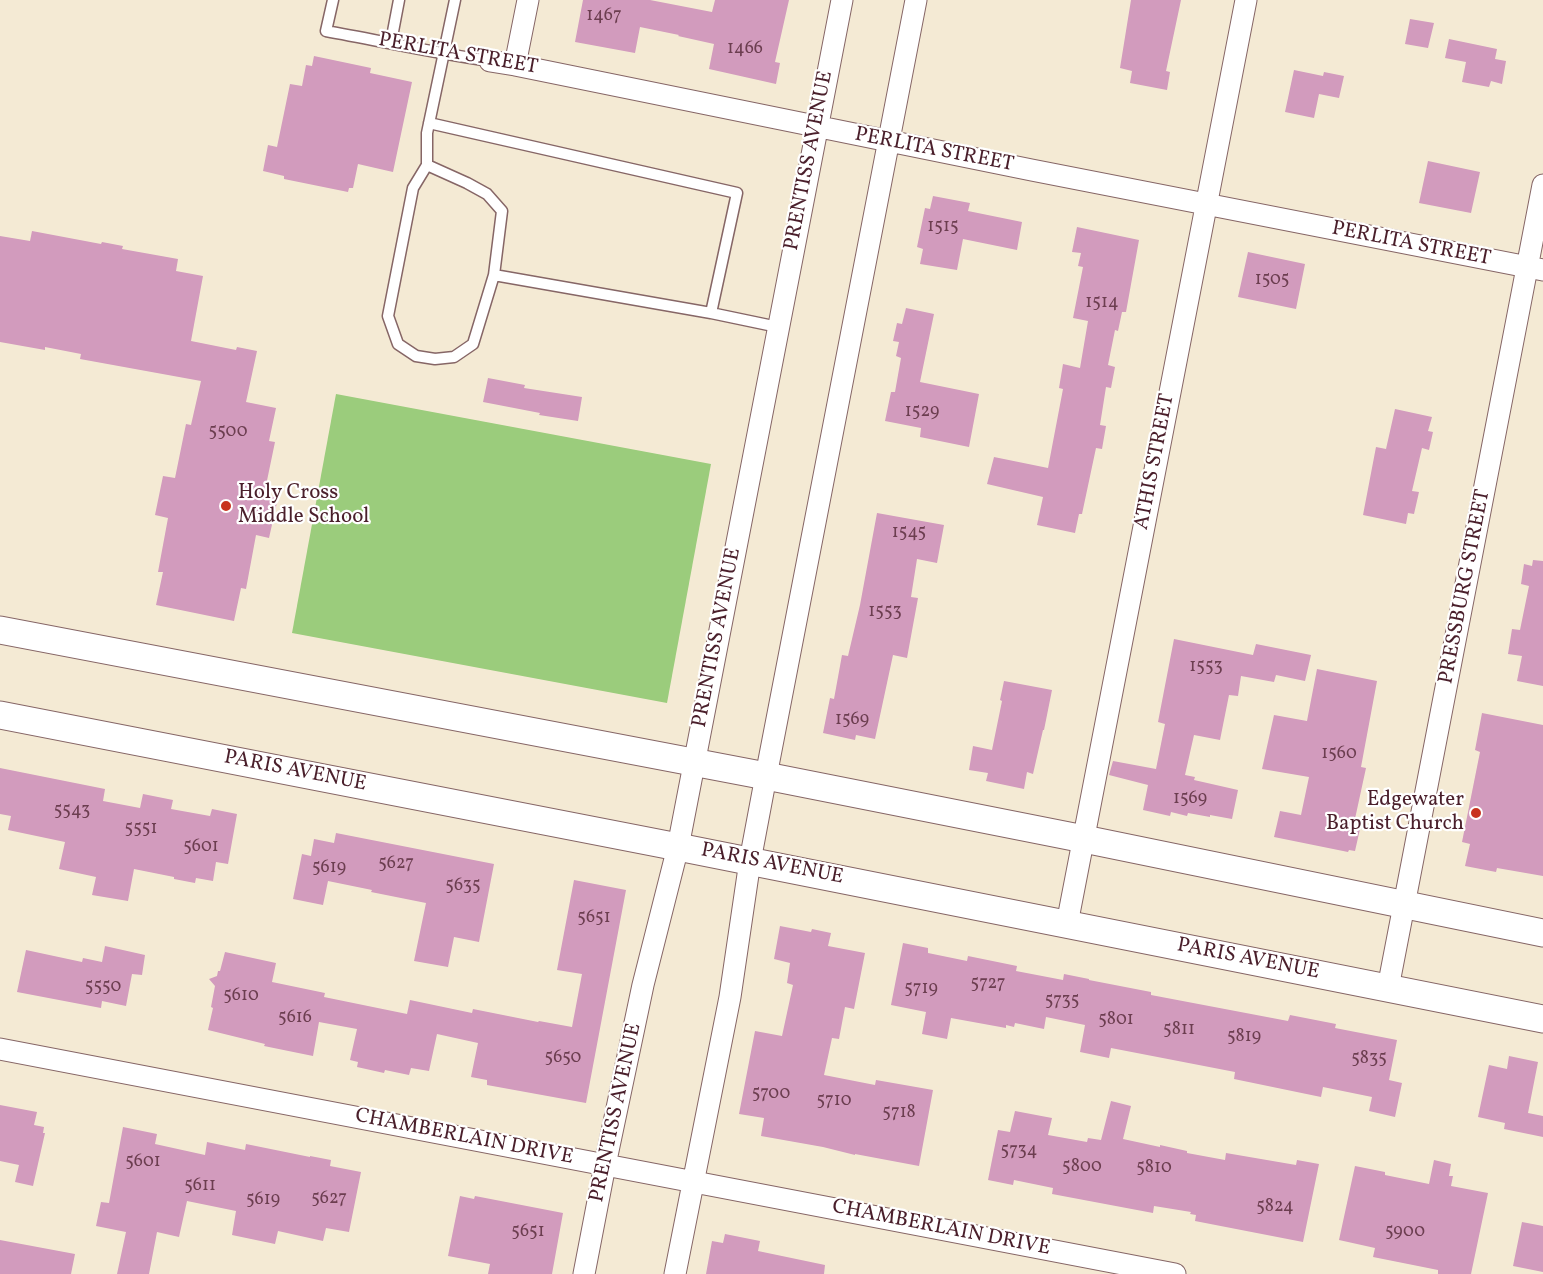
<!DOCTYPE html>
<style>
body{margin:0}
canvas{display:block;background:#f4ead4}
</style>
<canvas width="1543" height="1274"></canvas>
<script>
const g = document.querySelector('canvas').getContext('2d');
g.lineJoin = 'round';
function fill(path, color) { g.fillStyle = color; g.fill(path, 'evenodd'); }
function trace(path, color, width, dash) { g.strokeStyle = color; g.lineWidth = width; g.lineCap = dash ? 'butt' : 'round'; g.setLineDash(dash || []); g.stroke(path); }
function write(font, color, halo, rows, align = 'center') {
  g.font = font + ' Vollkorn,serif'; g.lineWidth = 4.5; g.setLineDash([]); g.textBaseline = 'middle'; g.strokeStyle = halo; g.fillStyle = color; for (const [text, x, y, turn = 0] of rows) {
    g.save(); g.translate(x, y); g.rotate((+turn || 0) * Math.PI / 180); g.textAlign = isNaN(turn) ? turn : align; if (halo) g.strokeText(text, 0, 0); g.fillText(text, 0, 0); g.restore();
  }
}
fill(new Path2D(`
 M336,394l375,70 -44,239 -375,-70z`), '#9bcc7c');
fill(new Path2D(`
 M583,0h67l62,12 3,-12h74l-14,62 5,1 -4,21 -67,-15 5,-25 -36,-8 1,-1 -39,-8 -5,26 -60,-11z
 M1131,0h50l-15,71 4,1 -3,18 -37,-7 2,-12 -12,-3z
 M1410,19l24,4 -6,25 -23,-4z
 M1449,39l48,10 -2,10 11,2 -4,23 -11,-3 -2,6 -27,-5 4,-20 -21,-4z
 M314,56l57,12 -1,5 42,9 -19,90 -35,-8 -5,24h-4l-1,4 -64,-13v-3l-21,-5 5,-26 9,2 13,-63 12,2 4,-21 6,1z
 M1294,70l29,6 1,-4 20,4 -5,22 -20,-4 -5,24 -29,-6z
 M1428,161l52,11 -9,41 -52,-10z
 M933,196l37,7 -2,8 54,11 -5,28 -54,-11 -6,31 -37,-6 3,-15 -6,-2 8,-39 5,1z
 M1077,227l62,13 -13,72h-4l-4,19 -3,-1 -7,35 7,2 -4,21 -5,-1 -6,38 6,1 -4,23 -6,-1 -14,66h-3l-4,19 -38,-8 6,-28 -56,-13 7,-27 54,11 15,-79 -4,-1 4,-24 17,4 8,-47 -15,-3 10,-51 -5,-1 3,-13 -9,-1z
 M32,231l69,13 1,-2 21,4 -1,3 56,10 -2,12 27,5 -12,65 45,9 1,-3 20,4 -11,51 30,6 -7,33 6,1 -11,53 14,3 -9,40 -13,-3 -10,54 -5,-1 -7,33 -78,-16 7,-33h-5l10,-54 -13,-3 8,-39 12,2 11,-54 5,1 10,-44 -121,-22 1,-5 -36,-7v3l-45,-8v-106l30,5z
 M1248,252l57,12 -9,45 -58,-12z
 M906,308l28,6 -14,68 59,12 -10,53 -49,-10 1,-9 -36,-7 6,-29h4l6,-34 -5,-2 3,-14 -6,-1 4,-18 5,1z
 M488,378l37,7 -1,3 58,9 -4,24 -39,-6 1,-2 -57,-11z
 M1395,409l37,8 -4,14 5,1 -4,18 -7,-2 -10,43 7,1 -5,22 -6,-1 -2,11 -43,-9 13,-68 10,2z
 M877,513l67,12 -7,38 -20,-4 -6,38 7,1 -11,60 -14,-3 -18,84 -19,-4 -1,5 -32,-7 7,-35 4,1 8,-44 6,1 12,-51z
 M1533,560l10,1v125l-26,-5 5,-25 -14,-2 4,-25 8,1 9,-44 -8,-2 3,-20 8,2z
 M1174,639l79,16 3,-11 55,11 -6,26 -29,-6 -2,7 -33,-6 -3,20 -9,-1 -9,45 -26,-5 -9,40 10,2 -1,3 44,10 -6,29 -22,-4v2l-22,-4 -1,3 -16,-4 -1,4 -27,-6 5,-25 -39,-10 4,-14 43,8 9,-45 -7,-2z
 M1317,669l60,12 -16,86 5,1 -13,60 7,1 -5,22 -6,-1 -1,2 -74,-15 6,-26 21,4 8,-38 -47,-8 12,-54 33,6z
 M1004,681l48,9 -8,40h-1l-10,44 -6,-2 -3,17 -38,-8 2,-8 -19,-3 4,-24 19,4 10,-49 -2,-1z
 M1482,713l61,12v151l-46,-8 -1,4 -31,-6 5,-22 -8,-2 18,-90 -5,-2z
 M0,768l105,21 -2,12 37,7 3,-14 30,6 -2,9 39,7 2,-7 25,5 -9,50 -12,-2 -3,19 -17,-3 -1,5 -21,-4v-2l-40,-8 -6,32 -36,-6 4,-18 -37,-8 6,-27 -57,-12 3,-14 -11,-2z
 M336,833l158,31 -15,78 -25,-5 -6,30 -34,-6 12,-58 -55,-11 1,-2 -44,-9 -5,24 -30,-6 9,-45 9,2 3,-17 20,4z
 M574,880l52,10 -40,213 -99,-18v-5l-16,-3 7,-34 -41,-9 -8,37 -18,-3 -2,7 -24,-5 -1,3 -27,-6 1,-5 -8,-2 7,-31 -38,-7 -6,34 -49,-10 1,-2 -57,-14 5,-22 -2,-1 4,-21 -6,-7 8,-3 1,-5h2l5,-19 51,11 -4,19 53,11 -1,4 83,17 3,-14 62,13 1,-4 65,13 1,-1 33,6 10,-53 -25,-4z
 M780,926l31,6 1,-3 19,4 -3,13 37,7 -11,56 -9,-2 -6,32 -7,-1 -8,37 51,10 1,-5 57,10 -14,76 -64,-12v1l-32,-8 -62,-11 3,-18 -25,-4 16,-83 27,5 11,-51 -6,-2 3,-20 -16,-4z
 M903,943l25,5v5l39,8 1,-5 49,10 -1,5 47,9 1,-6 25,5v1l62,12v3l137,26 2,-6 46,9 -1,4 62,12 -8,40 13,3 -7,34 -26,-6 3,-14 -49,-10 -2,10 -87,-18 1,-7 -124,-24 -2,10 -29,-6 5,-27 -39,-8 -2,12 -29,-6 -1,4 -8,-2v3l-55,-10 -4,21 -25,-5 4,-22 -35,-7z
 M105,946l40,9 -3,20 -10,-1 -6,32 -24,-5 -1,7 -84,-16 9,-42 56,12 1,-4 19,4z
 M1509,1056l29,6 -10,51 15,3v21l-39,-8 1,-6 -27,-6 11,-52 18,4z
 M1111,1101l20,5 -8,33 37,8v-2l27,6v2l38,7 1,-7 70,12 1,-5 22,4 -16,78 -108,-21 1,-6 -6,-1 1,-2 -37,-6 -1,7 -101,-19 1,-6 -39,-8 -1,5 -25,-5 10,-50 12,2 5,-21 37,7 -4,17 39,7 1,-4 13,2z
 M0,1105l37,7 -3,13 10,2 -1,6h2l-12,53 -18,-4 4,-17 -19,-4z
 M123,1127l34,7 -2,10 50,11 2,-13 38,8 1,-6 64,13v-1l21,4 -1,6 31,6 -12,60 -23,-4 -3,13 -45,-10 -3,13 -43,-9 4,-24 -49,-10 -8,36 -22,-5 -8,42h-32l9,-42 -30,-6 5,-24 8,1z
 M1434,1160l17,4 -2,12h4l-2,10 37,7 -17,81h-33v-4l-65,-13 2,-9 -36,-8 16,-74 30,6v3l44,9z
 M460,1196l14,3 1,-3 88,17 -11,61h-64l2,-10 -42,-8z
 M1522,1222l21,4v46l-30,-6z
 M725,1234l35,7 -2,10 67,14 -1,9h-118l6,-33 11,2z
 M0,1240l75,14 -4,20h-71z`), '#d29bbd');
const service = new Path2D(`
 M333,0l-7,31c55,10 109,22 164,30
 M455,0l-28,133v32l40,18 20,11 15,17 -8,64 217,38 67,14
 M391,42l8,-42
 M429,123l308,70 -26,120
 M427,165l-14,23 -25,128 10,28 18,12 19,3 19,-2 19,-13 21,-69`);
const minor = new Path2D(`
 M490,61l25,4c342,71 685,139 1028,205
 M515,65l13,-65
 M1067,924l179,-924
 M1388,988l155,-803
 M0,1049l1175,225
 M584,1274l21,-109 38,-180 35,-138 164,-847
 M675,1274l55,-277 20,-136 16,-85 150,-776`);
const tertiary = new Path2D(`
 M0,630l766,146 318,63 459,94
 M0,715l678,132 865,172`);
trace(service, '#866666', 13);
trace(minor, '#866666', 23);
trace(tertiary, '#866666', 29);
trace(service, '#fff', 10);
trace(minor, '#fff', 21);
trace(tertiary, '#fff', 27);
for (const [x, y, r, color] of [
 [226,506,6,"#c8321e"],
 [1476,813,6,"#c8321e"]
]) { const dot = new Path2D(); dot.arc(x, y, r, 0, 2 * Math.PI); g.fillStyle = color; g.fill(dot); trace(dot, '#fff', 2); }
write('18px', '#6c3e50', null, [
 ["1467",604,17],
 ["1466",745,50],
 ["1515",943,228],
 ["1505",1272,281],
 ["1514",1102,304],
 ["1529",922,413],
 ["5500",228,433],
 ["1545",909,534],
 ["1553",885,613],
 ["1553",1206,668],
 ["1569",852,721],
 ["1560",1339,755],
 ["1569",1190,800],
 ["5543",72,812],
 ["5551",141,830],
 ["5601",201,848],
 ["5627",396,865],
 ["5619",329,869],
 ["5635",463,887],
 ["5651",594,919],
 ["5727",988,985],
 ["5550",103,988],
 ["5719",921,990],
 ["5610",241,997],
 ["5735",1062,1002],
 ["5616",295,1019],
 ["5801",1116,1021],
 ["5811",1179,1031],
 ["5819",1244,1038],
 ["5650",563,1059],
 ["5835",1369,1060],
 ["5700",771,1095],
 ["5710",834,1102],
 ["5718",899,1114],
 ["5734",1019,1152],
 ["5601",143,1163],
 ["5800",1082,1168],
 ["5810",1154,1169],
 ["5611",200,1187],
 ["5627",329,1200],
 ["5619",263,1201],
 ["5824",1275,1208],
 ["5651",528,1233],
 ["5900",1405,1233]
]);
write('21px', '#4a1f2b', '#fff', [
 ["PERLITA STREET",458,55,10],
 ["PERLITA STREET",934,151,11],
 ["PRENTISS AVENUE",810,161,-79],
 ["PERLITA STREET",1411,245,11],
 ["ATHIS STREET",1156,462,-79],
 ["PRESSBURG STREET",1466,587,-79],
 ["PRENTISS AVENUE",718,638,-79],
 ["PARIS AVENUE",295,772,11],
 ["PARIS AVENUE",772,865,11],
 ["PARIS AVENUE",1248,960,11],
 ["PRENTISS AVENUE",617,1113,-78],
 ["CHAMBERLAIN DRIVE",464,1138,11],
 ["CHAMBERLAIN DRIVE",941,1229,11]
]);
write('21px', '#4a1f2b', '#fff', [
 ["Holy Cross",238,494],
 ["Middle School",238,518],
 ["Edgewater",1464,801,"right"],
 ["Baptist Church",1464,825,"right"]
], 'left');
</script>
